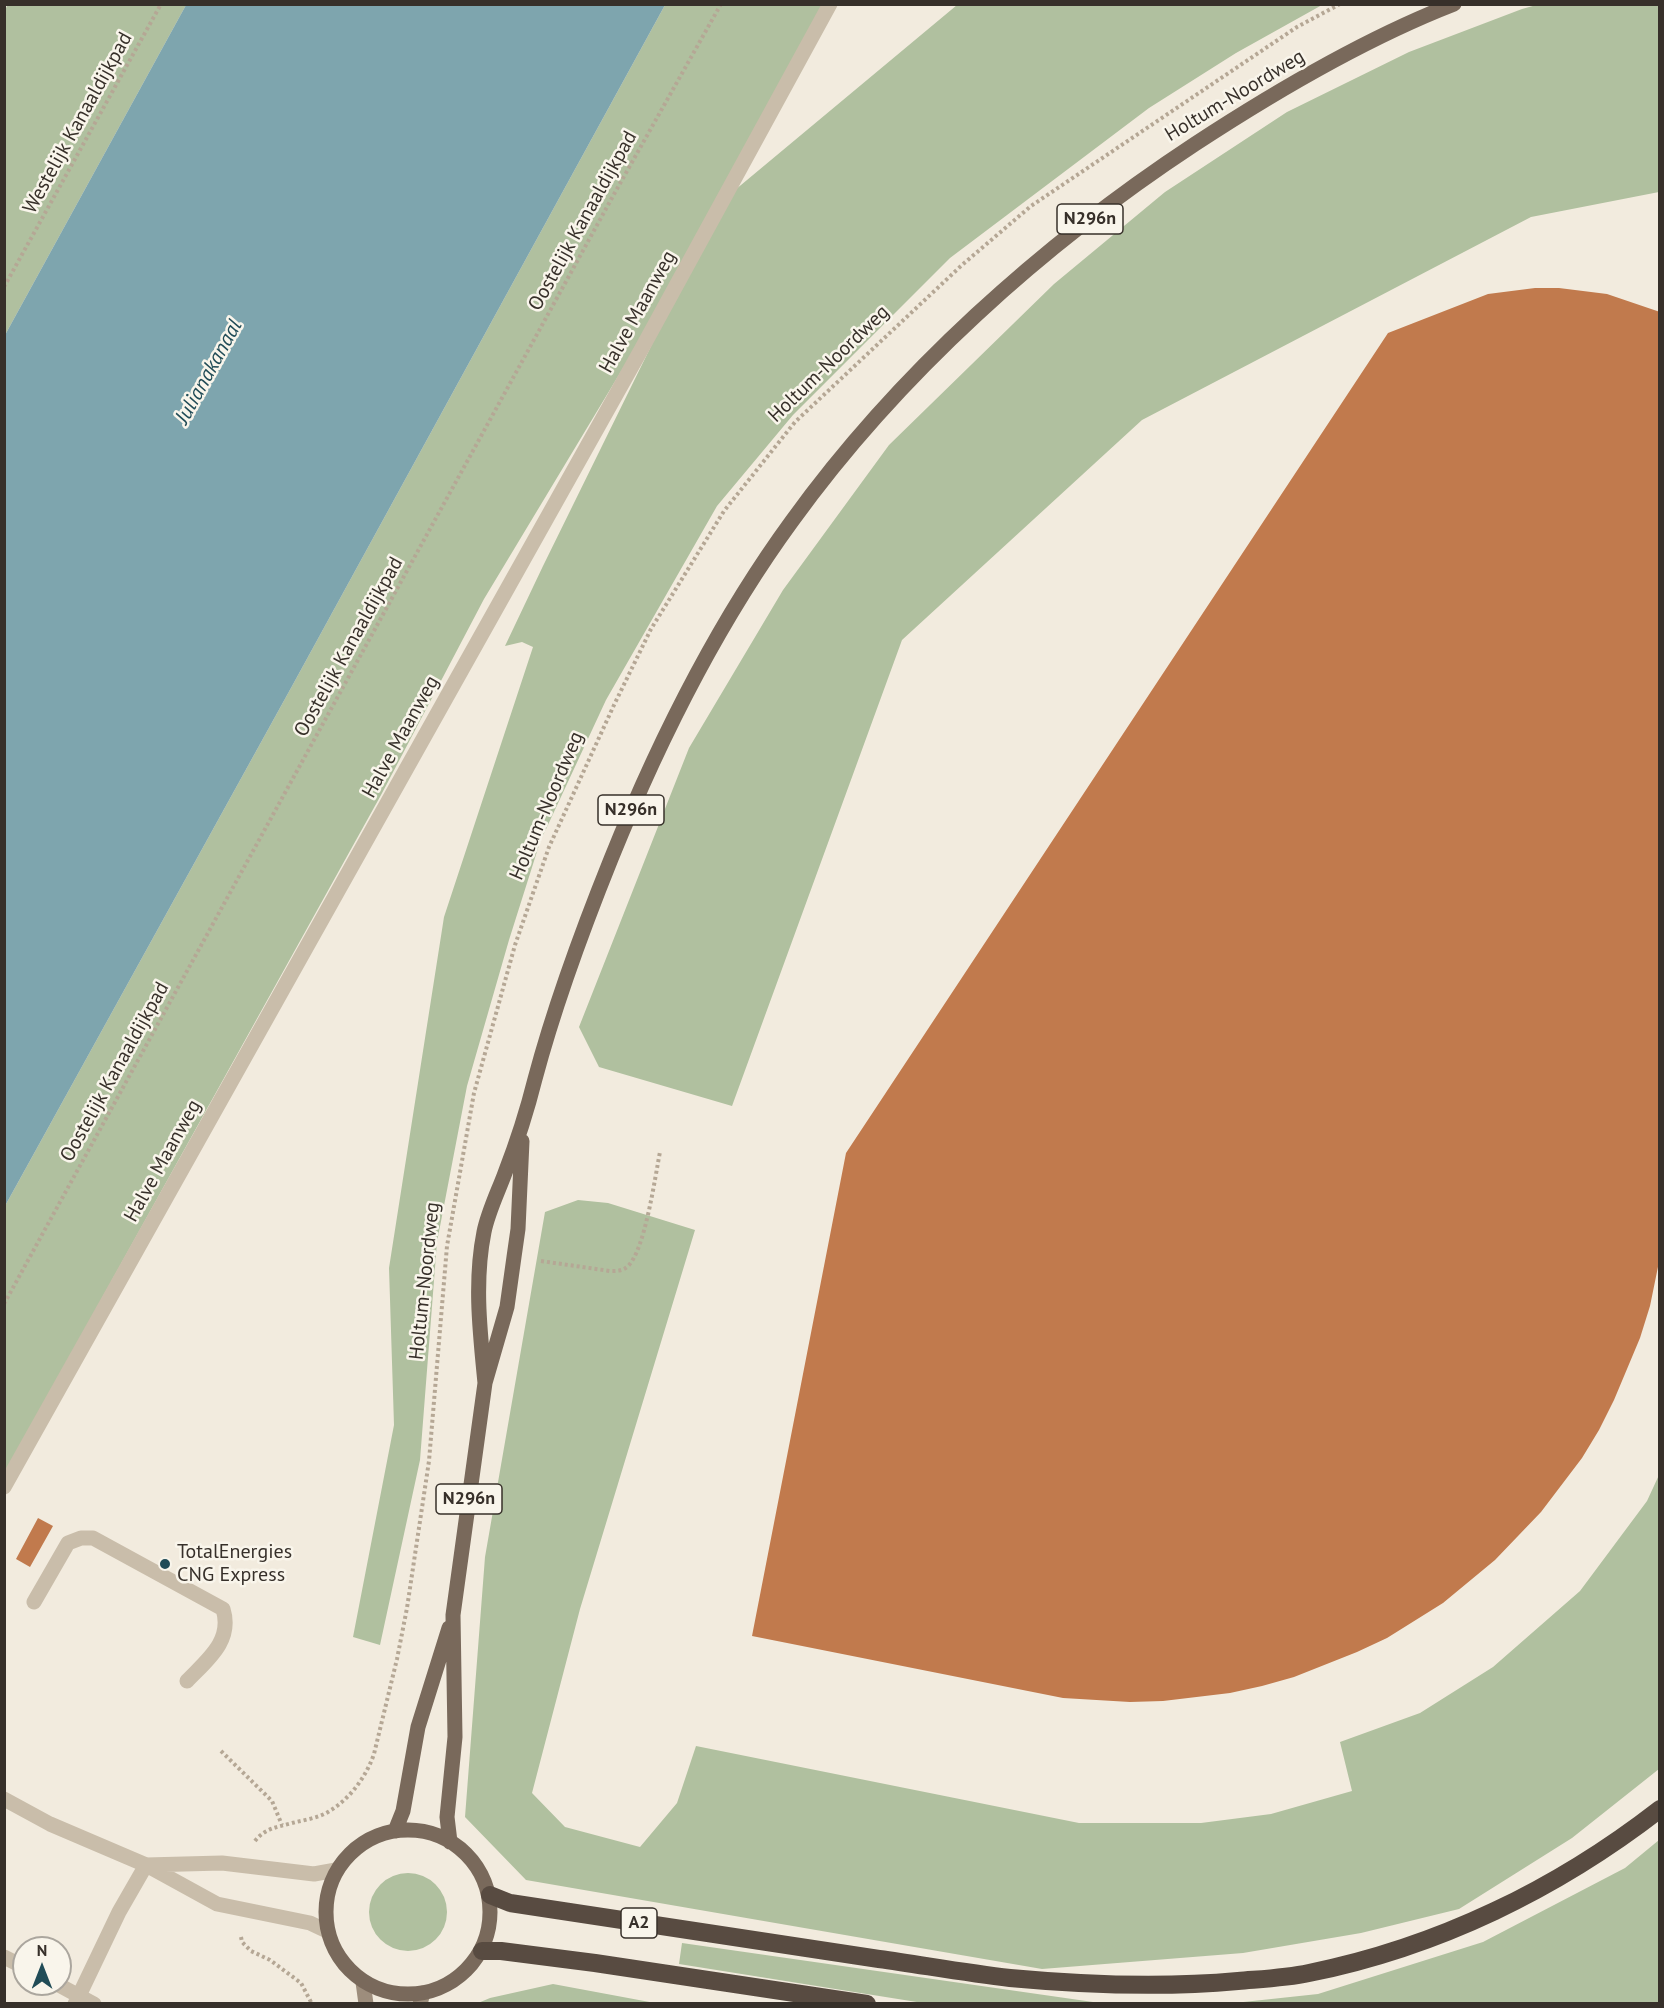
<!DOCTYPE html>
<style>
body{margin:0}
#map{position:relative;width:1664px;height:2008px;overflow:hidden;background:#f2ebde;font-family:"PT Sans",sans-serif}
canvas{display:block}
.frame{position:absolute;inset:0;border:6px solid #37302a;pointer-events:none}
.north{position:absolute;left:12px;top:1936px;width:60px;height:60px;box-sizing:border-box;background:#f9f5eb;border:2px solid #aba69e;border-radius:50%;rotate:0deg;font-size:16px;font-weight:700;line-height:24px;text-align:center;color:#37302a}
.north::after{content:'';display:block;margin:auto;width:21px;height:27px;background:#214c57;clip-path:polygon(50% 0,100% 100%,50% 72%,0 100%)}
</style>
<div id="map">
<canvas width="1664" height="2008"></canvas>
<div class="frame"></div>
<div class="north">N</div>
</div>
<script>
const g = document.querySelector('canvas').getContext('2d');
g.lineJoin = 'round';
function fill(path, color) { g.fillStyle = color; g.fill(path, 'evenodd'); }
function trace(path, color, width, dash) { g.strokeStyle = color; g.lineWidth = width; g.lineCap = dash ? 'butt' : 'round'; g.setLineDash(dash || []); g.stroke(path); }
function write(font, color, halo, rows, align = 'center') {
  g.font = font + ' "PT Sans",sans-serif'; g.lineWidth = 5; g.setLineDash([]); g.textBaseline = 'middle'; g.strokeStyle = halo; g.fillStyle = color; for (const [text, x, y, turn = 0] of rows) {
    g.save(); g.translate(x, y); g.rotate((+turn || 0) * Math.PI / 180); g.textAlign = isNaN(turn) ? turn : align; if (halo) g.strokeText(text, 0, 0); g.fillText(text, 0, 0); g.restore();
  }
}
fill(new Path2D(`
 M8,4l178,1 -181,330v-325z
 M1540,4l119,1v187l-128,25 -389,203 -240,220 -170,466 -133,-39 -20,-40 110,-279 94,-158 106,-145 165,-161 111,-92 122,-80 122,-60 113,-43z
 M665,5h166l-108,195 234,-195h365l-86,48 -87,55 -199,150 -157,157 -76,91 -111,194 -66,142 -31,98 -42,146 -30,156 -17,218 -40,185 -27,-8 41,-212 -5,-157 55,-351 89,-270 -11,-5 -17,4 38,-80 174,-354 -233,387 -103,196 -376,678v-267l286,-518z
 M578,1200l30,3 87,27 -115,379 -48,184 33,34 75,20 37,-44 19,-57 383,77h122l70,-9 81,-23 -12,-49 80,-29 73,-46 87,-76 67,-90 12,-26v294l-87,69 -113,71 -98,24 -118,20 -201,16 -516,-89 -61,-63 20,-260 60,-345z
 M1659,1840v163h-425l84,-9 165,-52 142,-74z
 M369 1912a39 39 0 1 1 78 0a39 39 0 1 1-78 0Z
 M682,1943l418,60h-177l-244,-39z
 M553,1984l102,19h-177l12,-5z`), '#b0c09f');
fill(new Path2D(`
 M186,5h479l-374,683 -286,518v-871z`), '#7ea5ae');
fill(new Path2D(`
 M1535,288h24l48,6 53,18v945l-10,49 -10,32 -26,62 -15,30 -17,28 -41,54 -46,48 -52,43 -56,35 -30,14 -63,25 -32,9 -32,7 -67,8 -33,1 -67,-4 -311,-62 94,-483 542,-820 100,-39z
 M38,1518l15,8 -23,41 -14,-8z`), '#c17a4d');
trace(new Path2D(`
 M4,287l157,-283
 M541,1261l69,10c7,0 13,0 18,-5 17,-16 27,-89 32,-114
 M4,1304l609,-1108 108,-192
 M221,1751l51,50 10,24
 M255,1841c10,-13 23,-14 37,-18 12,-3 26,-5 36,-11 22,-13 38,-35 46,-58l23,-95 10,-51 22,-147 18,-215 27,-153 41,-148 34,-98 65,-142 37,-76 73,-118 71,-89 167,-157 69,-59 266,-179 43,-23
 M241,1937l1,5 9,9 19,9 31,23 11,21`), '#b5a795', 4, [3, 3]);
trace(new Path2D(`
 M34,1602l34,-59 13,-5h12l130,71c10,32 -16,51 -36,72
 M4,1957l20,10
 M57,1984l37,20
 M75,2004l44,-92 27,-47`), '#c9bdaa', 15);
trace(new Path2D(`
 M4,1487l637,-1137 189,-346
 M4,1799l46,25 96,41 71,39 93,19 17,8
 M146,1865l76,-2 92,11 22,-4`), '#c9bdaa', 15);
trace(new Path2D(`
 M363,1982l3,22
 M420,2004l3,-11`), '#9d8d7c', 15);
trace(new Path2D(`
 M485,1383c-5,-51 -11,-101 -1,-151 4,-20 14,-40 21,-59 12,-31 22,-62 30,-94 20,-75 47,-148 76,-220 48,-119 105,-234 181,-338 106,-147 251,-277 403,-377 81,-53 169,-105 259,-140
 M326 1912a82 82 0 1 1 164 0a82 82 0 1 1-164 0Z
 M395,1831l8,-20 15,-84 31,-99
 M450,1842l-3,-25 8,-80 -2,-122 32,-232 22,-76 7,-50 4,-28 4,-88`), '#79695b', 15);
trace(new Path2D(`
 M490,1895l20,8c123,19 246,38 369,56 43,6 87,14 131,19 76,7 152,10 228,3 23,-2 48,-3 71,-8 129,-26 248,-84 351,-164
 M482,1951h19l94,12 272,41`), '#584b41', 18);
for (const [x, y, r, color] of [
 [165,1564,6,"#214c57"]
]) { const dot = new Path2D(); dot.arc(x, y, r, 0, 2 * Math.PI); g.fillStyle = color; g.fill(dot); trace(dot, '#f9f5eb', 2); }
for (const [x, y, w] of [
 [1090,219,66],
 [631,810,66],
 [469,1499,66],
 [639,1923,36]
]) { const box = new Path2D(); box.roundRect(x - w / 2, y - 15, w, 30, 4.5); g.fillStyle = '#f9f5eb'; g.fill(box); trace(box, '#37302a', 1.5); }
write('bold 18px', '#37302a', null, [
 ["N296n",1090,219],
 ["N296n",631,810],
 ["N296n",469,1499],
 ["A2",639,1923]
]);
write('20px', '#37302a', '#f9f5eb', [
 ["Holtum-Noordweg",1235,96,-31],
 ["Westelijk Kanaaldijkpad",78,123,-61],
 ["Oostelijk Kanaaldijkpad",583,221,-61],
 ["Halve Maanweg",638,312,-61],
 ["Holtum-Noordweg",829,364,-44],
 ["Oostelijk Kanaaldijkpad",349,647,-61],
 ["Halve Maanweg",401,737,-61],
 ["Holtum-Noordweg",547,806,-67],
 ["Oostelijk Kanaaldijkpad",115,1072,-61],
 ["Halve Maanweg",163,1161,-61],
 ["Holtum-Noordweg",425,1281,-84]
]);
write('20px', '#37302a', '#f9f5eb', [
 ["TotalEnergies",177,1552],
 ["CNG Express",177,1575]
], 'left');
write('italic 21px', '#214c57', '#f9f5eb', [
 ["Julianakanaal",209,372,-61]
]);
</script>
